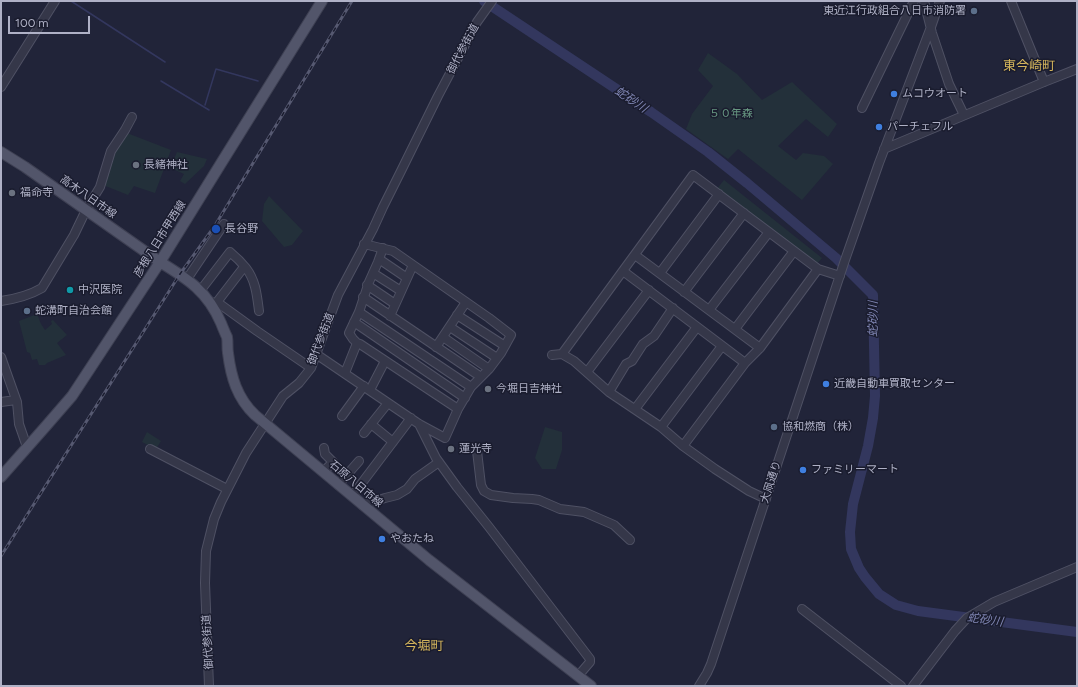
<!DOCTYPE html>
<meta charset="utf-8">
<style>
body{margin:0}
#map{position:relative;width:1078px;height:687px;overflow:hidden;background:#212439;font-family:Figtree,sans-serif}
canvas{display:block}
.frame{position:absolute;inset:0;border:2px solid #afb1c6;pointer-events:none}
.scale{position:absolute;left:8px;top:16px;width:82px;height:18px;box-sizing:border-box;border:2px solid #afb1c6;border-top:0;padding-left:5px;font-size:12px;line-height:14px;white-space:nowrap;color:#afb1c6;-webkit-text-stroke:3px #1a1c2e;paint-order:stroke}
</style>
<div id="map">
<canvas width="1078" height="687"></canvas>
<div class="frame"></div>
<div class="scale">100 m</div>
</div>
<script>
const g = document.querySelector('canvas').getContext('2d');
g.lineJoin = 'round';
function fill(path, color) { g.fillStyle = color; g.fill(path, 'evenodd'); }
function trace(path, color, width, dash) { g.strokeStyle = color; g.lineWidth = width; g.lineCap = dash ? 'butt' : 'round'; g.setLineDash(dash || []); g.stroke(path); }
function write(font, color, halo, rows, align = 'center') {
  g.font = font + ' Figtree,"Noto Sans JP",sans-serif'; g.lineWidth = 3; g.setLineDash([]); g.textBaseline = 'middle'; g.strokeStyle = halo; g.fillStyle = color; for (const [text, x, y, turn = 0] of rows) {
    g.save(); g.translate(x, y); g.rotate((+turn || 0) * Math.PI / 180); g.textAlign = isNaN(turn) ? turn : align; if (halo) g.strokeText(text, 0, 0); g.fillText(text, 0, 0); g.restore();
  }
}
fill(new Path2D(`
 M708,53l29,21 25,26 30,-18 45,42 -9,13 -22,-18 -28,27 18,14 7,-7 21,3 9,8 -31,36 -64,-51 -10,10 -42,-30 6,-15 21,-28 -15,-16z
 M127,133l44,17 -16,43 -21,-7 -6,9 -25,-10 9,-33z
 M177,152l30,7 -3,7 -19,18 -5,-3 4,-7 -11,-5 -1,-5z
 M724,180l98,78 -6,7 -100,-75z
 M269,196l34,35 -11,14 -8,2 -22,-26 2,-17z
 M37,314l4,10 4,6 7,-6 -1,-3 2,-1 14,15 -10,8 9,12 -19,8 -2,2h-6l-2,-6 -5,1 -2,-7 -3,-1 -8,-31z
 M545,427l17,5v18l-6,19h-14l-7,-11z
 M147,432l14,9 -5,8 -14,-7z`), '#23303a');
trace(new Path2D(`
 M71,1l94,61
 M161,81l48,29
 M205,105l11,-36 42,12`), '#33375e', 1.5);
trace(new Path2D(`
 M484,1l167,111 57,40 39,31 89,75 37,37 2,101 -2,22 -5,28 -15,58 -3,28 1,17 8,19 6,9 14,17 17,11 22,6 159,21`), '#33375e', 10);
const minor = new Path2D(`
 M924,1l8,32 17,51 15,31
 M1011,1l33,81
 M1,87l54,-86
 M862,108l52,-107
 M884,149l160,-67 33,-13
 M635,255l125,93
 M379,259l28,19
 M623,271l122,92
 M373,273l28,18
 M660,273l59,-79
 M187,279l37,-55
 M367,285l28,19
 M200,291l30,-39c6,5 12,11 16,16 10,13 11,28 13,43
 M684,292l60,-79
 M363,297l118,80
 M1,301c14,-2 29,-6 41,-13l32,-53 12,-25 14,-23 11,-36 14,-21 7,-13
 M217,302l27,-35
 M211,303l6,-1 40,29 54,37
 M709,310l60,-78
 M359,312l112,75
 M457,315l48,31
 M390,316l23,-51
 M354,322l111,76
 M450,327l47,31
 M735,329l59,-78
 M443,337l46,32
 M357,343l3,1 98,65
 M436,347l30,-45
 M316,354l103,70 26,14 13,-29 13,-22 18,-18 12,-16 10,-18 -22,-17 -96,-67 -29,-7
 M562,354l12,7 35,31 52,35 22,19 32,23 34,22 17,8
 M552,355l10,-1 131,-179 125,94 22,7
 M1,357l16,45 2,22 8,23
 M587,372l62,-82
 M345,373l12,-30 -4,-4 -4,-6 10,-21 10,-30 9,-20 5,-14
 M370,390l15,-29
 M609,392l17,-28 6,-3 11,-17 11,-8 19,-28
 M1,402l15,-2
 M635,409l62,-82
 M342,416l22,-30
 M371,424l22,18
 M419,424l17,34 21,29 32,40 101,132v3l-12,14
 M661,427l61,-81
 M364,433l24,-30
 M683,446l62,-83 15,-15 58,-79
 M150,449l77,40
 M477,451l4,34 3,6 7,4 22,3 19,1 7,1 21,9 24,3 30,13 16,15
 M323,472l10,-10 -8,-8 -1,-6
 M338,485l21,-24
 M352,496l59,-78
 M362,505l23,-7 12,-3 10,-6 8,-10 24,-17
 M802,609l99,77
 M209,686l-4,-103 1,-32 8,-32 7,-17 25,-49 37,-57 16,-13 12,-15 27,-73 35,-66 10,-22 18,-36 37,-75 39,-74 15,-21
 M699,686l8,-13 4,-9 134,-404 34,-97 52,-136 9,-26
 M913,686l42,-55 12,-13 27,-16 83,-35`);
const major = new Path2D(`
 M1,152l24,15 135,95c28,17 48,30 61,61 2,5 4,10 6,14 1,5 0,11 1,16 3,24 9,45 27,62l174,145 162,126
 M1,477l45,-51 26,-30 88,-134 60,-97 102,-164`);
trace(minor, '#4f5164', 10);
trace(major, '#3e4053', 12);
trace(minor, '#353749', 8);
trace(major, '#52556a', 10);
const rail = new Path2D(`
 M1,556l179,-282 34,-47 138,-226`);
trace(rail, '#565971', 3);
trace(rail, '#1a1c2e', 1.5, [4.5]);
for (const [x, y, r, color] of [
 [974,11,4,"#5c6f8a"],
 [894,94,4,"#3f7fe0"],
 [879,127,4,"#3f7fe0"],
 [136,165,4,"#6b7280"],
 [12,193,4,"#6b7280"],
 [216,229,5,"#1a4fb4"],
 [70,290,4,"#0f9aa8"],
 [27,311,4,"#5c6f8a"],
 [826,384,4,"#3f7fe0"],
 [488,389,4,"#6b7280"],
 [774,427,4,"#5c6f8a"],
 [451,449,4,"#6b7280"],
 [803,470,4,"#3f7fe0"],
 [382,539,4,"#3f7fe0"]
]) { const dot = new Path2D(); dot.arc(x, y, r, 0, 2 * Math.PI); g.fillStyle = color; g.fill(dot); trace(dot, '#1a1c2e', 1.5); }
write('11px', '#afb1c6', '#1a1c2e', [
 ["東近江行政組合八日市消防署",966,11,"right"],
 ["ムコウオート",902,94],
 ["パーチェフル",887,127],
 ["長緒神社",144,165],
 ["福命寺",20,193],
 ["長谷野",225,229],
 ["中沢医院",78,290],
 ["蛇溝町自治会館",35,311],
 ["近畿自動車買取センター",834,384],
 ["今堀日吉神社",496,389],
 ["協和燃商（株）",782,427],
 ["蓮光寺",459,449],
 ["ファミリーマート",811,470],
 ["やおたね",390,539]
], 'left');
write('11px', '#afb1c6', '#1a1c2e', [
 ["御代参街道",463,49,-62],
 ["高木八日市線",88,197,35],
 ["彦根八日市甲西線",160,239,-58],
 ["御代参街道",321,339,-69],
 ["大凧通り",771,482,-72],
 ["石原八日市線",356,484,40],
 ["御代参街道",208,642,-93]
]);
write('11px', '#669680', '#1a1c2e', [
 ["５０年森",731,114]
]);
write('italic 12px', '#7f85b2', '#1a1c2e', [
 ["蛇砂川",631,100,34],
 ["蛇砂川",873,319,-90],
 ["蛇砂川",985,620,8]
]);
write('13px', '#d4b55c', '#1a1c2e', [
 ["東今崎町",1029,66],
 ["今堀町",424,646]
]);
</script>
